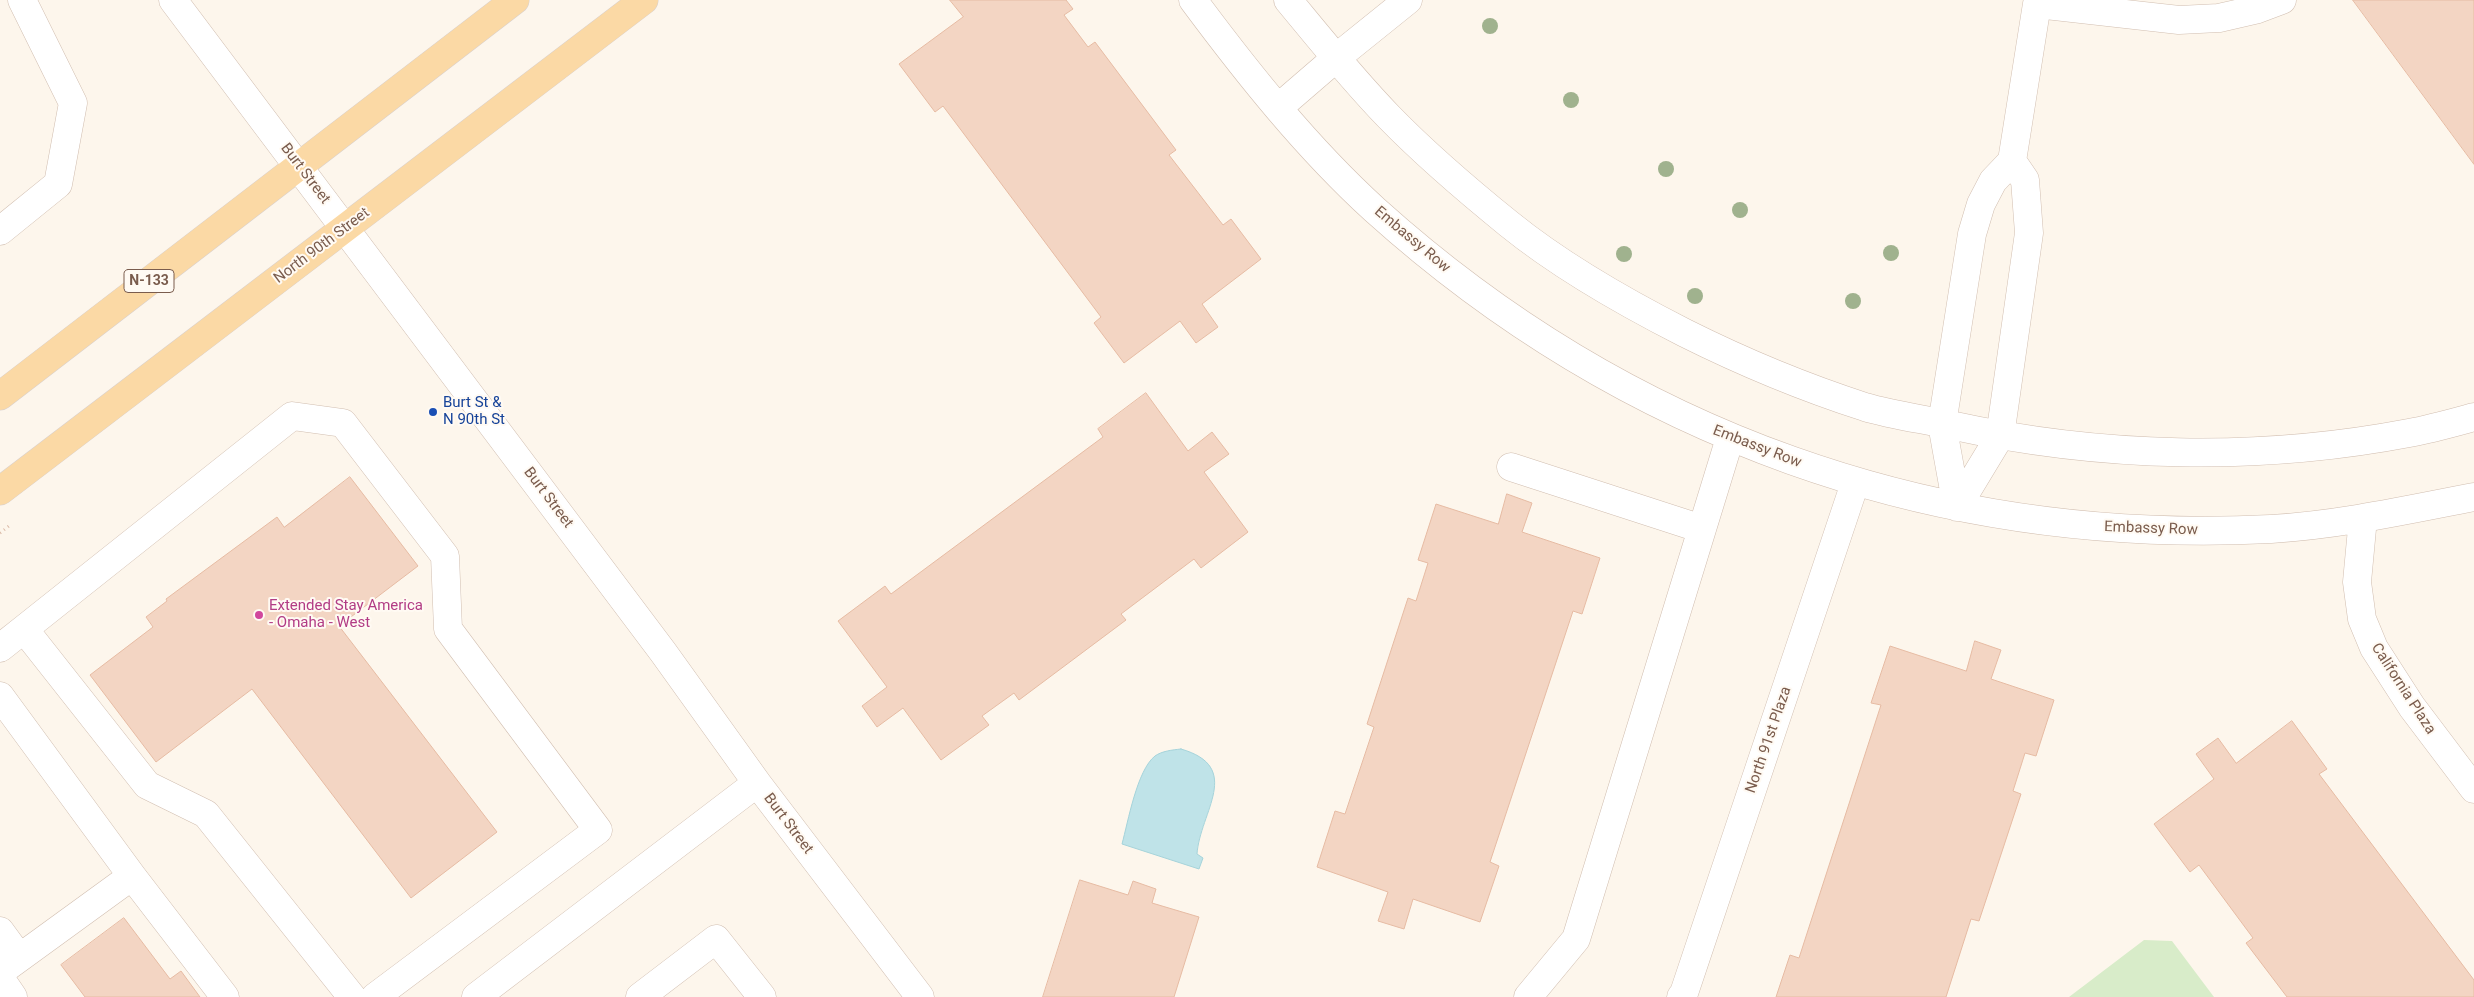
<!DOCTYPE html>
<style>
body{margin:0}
canvas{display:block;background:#fdf6ec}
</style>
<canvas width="2474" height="997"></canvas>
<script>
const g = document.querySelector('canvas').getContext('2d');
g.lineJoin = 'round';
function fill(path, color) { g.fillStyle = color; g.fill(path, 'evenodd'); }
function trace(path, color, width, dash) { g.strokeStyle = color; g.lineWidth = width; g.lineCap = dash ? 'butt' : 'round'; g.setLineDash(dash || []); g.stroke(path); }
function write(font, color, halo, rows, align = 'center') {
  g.font = font + ' Roboto,sans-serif'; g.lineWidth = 4; g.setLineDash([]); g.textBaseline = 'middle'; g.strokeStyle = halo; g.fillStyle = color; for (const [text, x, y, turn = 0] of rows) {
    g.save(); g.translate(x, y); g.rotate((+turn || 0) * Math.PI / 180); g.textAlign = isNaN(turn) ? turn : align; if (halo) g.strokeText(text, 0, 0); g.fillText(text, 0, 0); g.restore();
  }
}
fill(new Path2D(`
 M2144,940l28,1 42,56h-145z`), '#d8ecc9');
const water = new Path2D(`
 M1181,749c63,18 19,63 16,105l6,4 -4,11 -77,-25c6,-22 15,-74 33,-88 7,-5 17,-6 26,-7z`);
fill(water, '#bfe3e8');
trace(water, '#a5d3da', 1);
const building = new Path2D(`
 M950,0h116l7,9 -9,6 24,32 7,-5 81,108 -7,5 54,70 8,-6 30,40 -59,45 16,23 -22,16 -16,-22 -56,42 -30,-40 7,-6 -158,-211 -8,6 -36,-48 64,-47z
 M2353,0h121v164z
 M1146,393l42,58 24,-19 17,22 -25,18 44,60 -47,36 -7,-9 -73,55 5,6 -107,80 -5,-7 -32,23 7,9 -48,35 -38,-52 -26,19 -15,-21 25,-19 -49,-66 47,-35 6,8 212,-157 -5,-8z
 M350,477l68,89 -79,60 158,206 -86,66 -159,-209 -96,73 -66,-87 63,-48 -7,-10 21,-16 -1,-2 111,-82 7,10z
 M1507,494l25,9 -10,29 78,26 -18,56 -9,-3 -83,251 9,4 -19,56 -67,-23 -9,30 -26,-8 10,-29 -71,-25 18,-56 10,3 29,-87 -7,-3 41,-126 8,3 12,-38 -10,-3 18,-56 62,20z
 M1975,641l26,9 -10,29 63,21 -18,56 -11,-3 -12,38 8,3 -42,127 -8,-2 -25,78h-170l14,-42 9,3 82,-253 -10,-2 19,-57 76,25z
 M2292,721l35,48 -8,5 155,206v17h-187l-41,-54 7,-5 -54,-73 -9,7 -36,-48 60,-45 -18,-25 22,-16 18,25z
 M1080,880l48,15 5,-14 23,8 -4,14 47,14 -25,80h-131z
 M124,918l46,61 11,-8 19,26h-115l-24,-32z`);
fill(building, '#f3d5c3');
trace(building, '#e6bba3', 1);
const minor = new Path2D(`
 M173,0l490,652 94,131 163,214
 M1193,0c55,74 114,148 182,210 250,225 561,336 896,319 68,-4 136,-19 203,-32
 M1288,0c33,40 65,80 101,117 37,38 78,73 120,107 53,43 115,78 176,109 58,29 118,54 180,74 27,8 57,12 85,18 150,33 307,37 459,8 22,-4 43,-10 65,-16
 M1278,108l58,-50 72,-58
 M0,231l58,-47 15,-81 -51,-103
 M1511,467l191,62
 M1957,507l-15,-83 30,-190 9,-30 12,-23 19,-20 25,-157 142,16 40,-2 39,-9 24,-9
 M1957,507l43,-71 29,-203 -4,-53 -13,-19
 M2363,518l-6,64 5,37 12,29 38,59 62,82
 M24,629l268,-213 51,7 102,133 3,73 150,201 -223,167
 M0,648l24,-19 123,156 59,29 146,183
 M0,696l132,180 93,121
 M0,931l19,26
 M0,972l132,-96
 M0,978l13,19
 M476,997l281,-214
 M640,997l76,-58 46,58
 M1528,997l48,-58 154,-501
 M1681,997l3,-4 171,-510`);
const major = new Path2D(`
 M0,396l515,-396
 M0,491l644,-491`);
trace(minor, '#d1beb0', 29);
trace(major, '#dad1cd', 29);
trace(new Path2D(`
 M0,533l9,-7`), '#d9b8a5', 3, [1, 4]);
trace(minor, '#fff', 28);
trace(major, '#fbd9a5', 28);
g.fillStyle = '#a0b28e';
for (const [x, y] of [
 [1490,26],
 [1571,100],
 [1666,169],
 [1740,210],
 [1891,253],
 [1624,254],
 [1695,296],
 [1853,301]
]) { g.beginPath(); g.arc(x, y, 8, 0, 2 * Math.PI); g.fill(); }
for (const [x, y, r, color] of [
 [433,412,5,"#1a4fb4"],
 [259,615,5,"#d1479c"]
]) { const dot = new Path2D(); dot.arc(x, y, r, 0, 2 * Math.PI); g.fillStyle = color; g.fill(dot); trace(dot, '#fffaf3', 2); }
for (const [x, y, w] of [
 [149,281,50]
]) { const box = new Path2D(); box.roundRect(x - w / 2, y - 11.5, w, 23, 4); g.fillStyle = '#fffaf3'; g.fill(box); trace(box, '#7a5c4d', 1); }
write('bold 14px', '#7a5c4d', null, [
 ["N-133",149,281]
]);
write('15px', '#7a5c4d', '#fffaf3', [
 ["Burt Street",305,174,53],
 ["Embassy Row",1412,240,40],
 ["North 90th Street",322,246,-37],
 ["Embassy Row",1757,447,21],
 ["Burt Street",548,498,53],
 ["Embassy Row",2151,529,2],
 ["California Plaza",2403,689,57],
 ["North 91st Plaza",1769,740,-71],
 ["Burt Street",788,824,53]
]);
write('15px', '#164399', '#fffaf3', [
 ["Burt St &",443,403],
 ["N 90th St",443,420]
], 'left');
write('15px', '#b23c85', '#fffaf3', [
 ["Extended Stay America",269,606],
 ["- Omaha - West",269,623]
], 'left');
</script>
